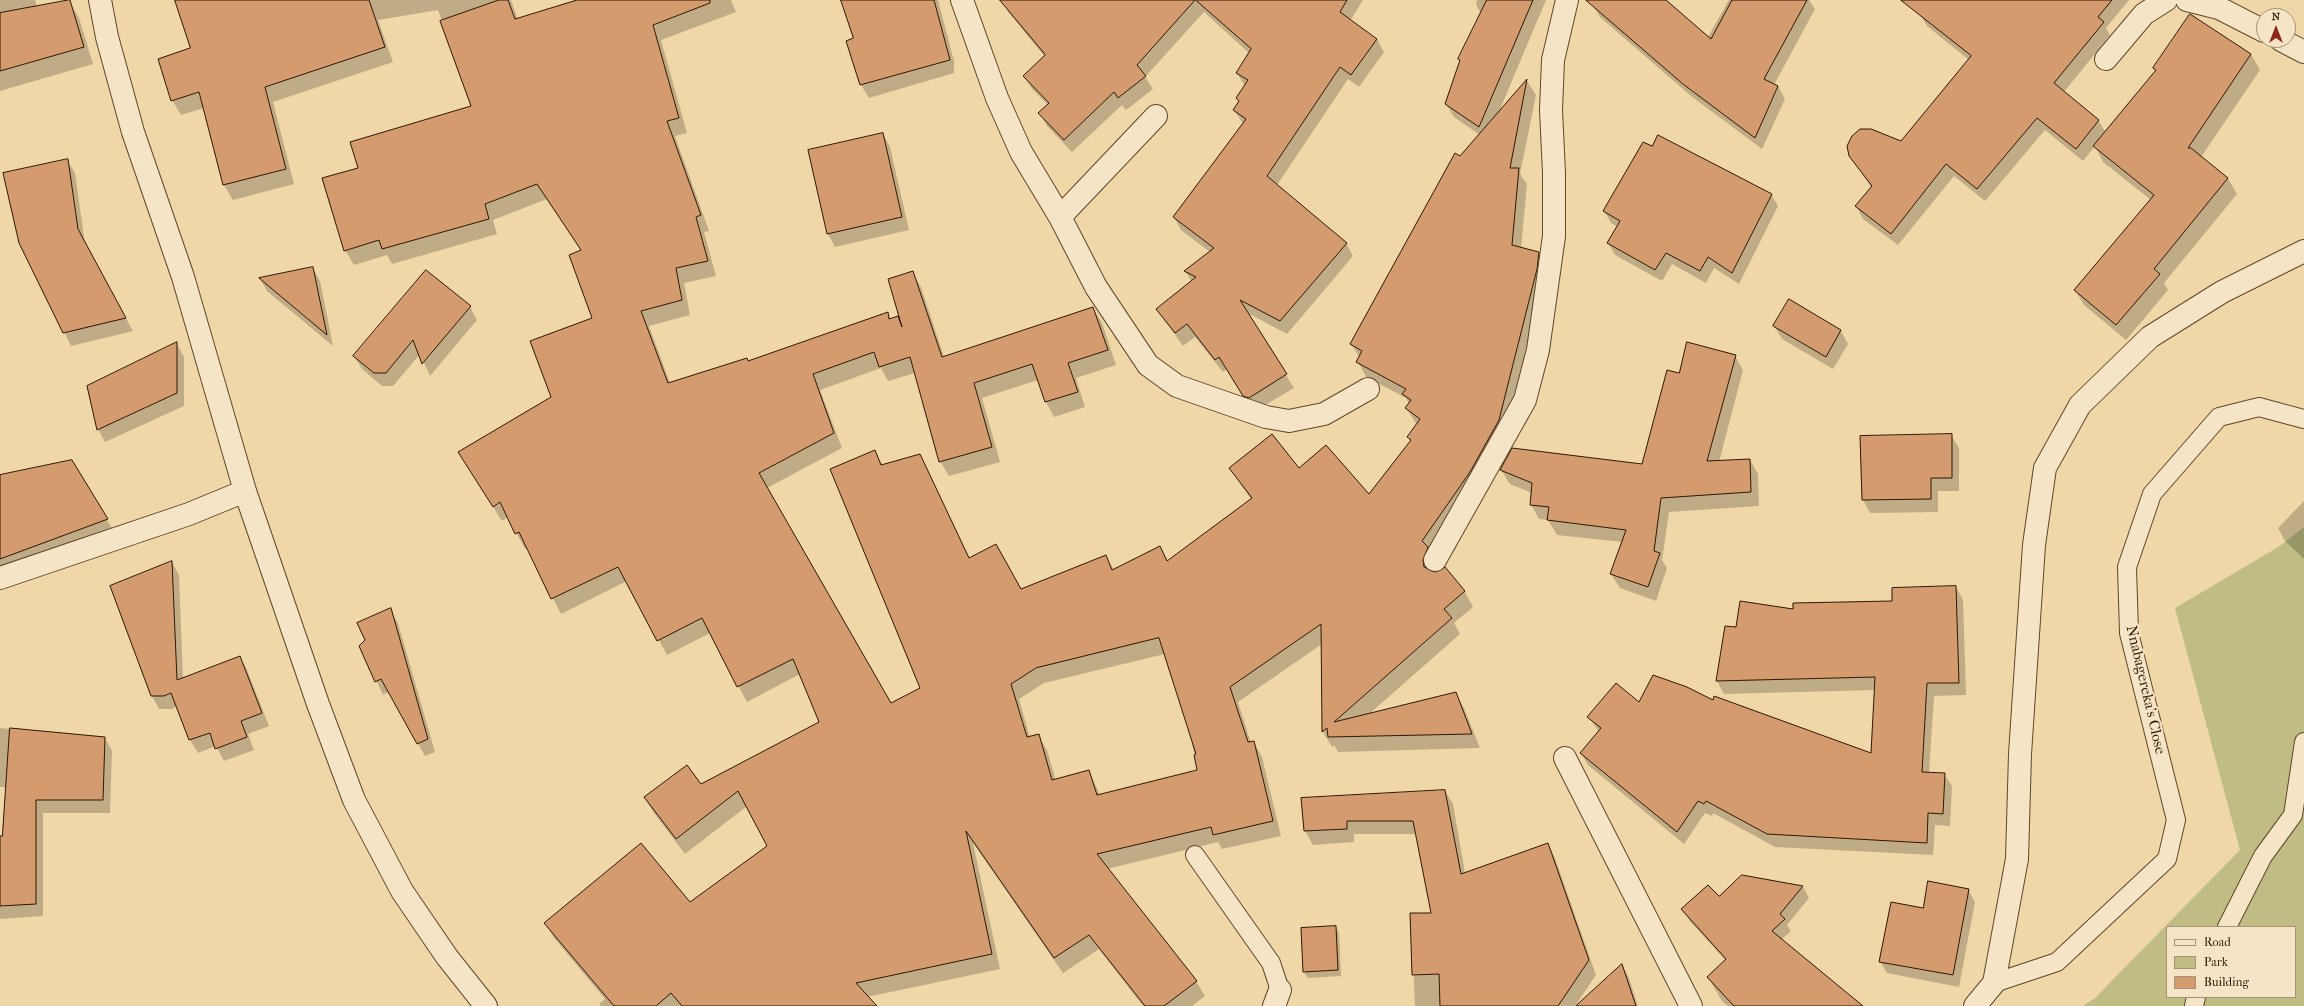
<!DOCTYPE html>
<style>
body{margin:0}
#map{position:relative;width:2304px;height:1006px;overflow:hidden;background:#efd7a8;font-family:"IM FELL French Canon",serif}
canvas{display:block}
.legend{position:absolute;left:2166px;top:926px;width:130px;height:72px;box-sizing:border-box;background:#f5e5c6;border:1px solid #a69377;margin:0;padding:5px 7px;list-style:none;font-size:12px;color:#2f1701}
.legend li{display:flex;align-items:center;gap:8px;height:20px}
.legend b{width:20px;border:1px solid #a69377}
.north{position:absolute;left:2256px;top:8px;width:40px;height:40px;box-sizing:border-box;background:#f5e5c6;border:1px solid #a69377;border-radius:50%;rotate:0deg;font-size:11px;font-weight:700;line-height:16px;text-align:center;color:#2f1701}
.north::after{content:'';display:block;margin:auto;width:14px;height:18px;background:#8f2418;clip-path:polygon(50% 0,100% 100%,50% 72%,0 100%)}
</style>
<div id="map">
<canvas width="2304" height="1006"></canvas>
<ul class="legend">
<li><b style="height:5px;background:#f5e5c6"></b>Road</li>
<li><b style="height:11px;background:#bfbd83"></b>Park</li>
<li><b style="height:11px;background:#d39b6e"></b>Building</li>
</ul>
<div class="north">N</div>
</div>
<script>
const g = document.querySelector('canvas').getContext('2d');
g.lineJoin = 'round';
function fill(path, color) { g.fillStyle = color; g.fill(path, 'evenodd'); }
function trace(path, color, width, dash) { g.strokeStyle = color; g.lineWidth = width; g.lineCap = dash ? 'butt' : 'round'; g.setLineDash(dash || []); g.stroke(path); }
function write(font, color, halo, rows, align = 'center') {
  g.font = font + ' "IM FELL French Canon",serif'; g.lineWidth = 4; g.setLineDash([]); g.textBaseline = 'middle'; g.strokeStyle = halo; g.fillStyle = color; for (const [text, x, y, turn = 0] of rows) {
    g.save(); g.translate(x, y); g.rotate((+turn || 0) * Math.PI / 180); g.textAlign = isNaN(turn) ? turn : align; if (halo) g.strokeText(text, 0, 0); g.fillText(text, 0, 0); g.restore();
  }
}
fill(new Path2D(`
 M2304,527v479h-221l12,-8 145,-148 -65,-242 105,-62zM2167,927h128v70h-128z`), '#bfbd83');
fill(new Path2D(`
 M0,0h35l2,7 32,-6 10,17 14,46 -93,27z
 M176,0h335l7,20 63,-20h150l5,12 -75,28 26,93 -12,3 34,95 -5,1 12,44 -32,7 6,32 -41,11 21,57 78,-21 140,-49 3,7 6,-2 4,7 11,-53 9,15 23,70 149,-49 9,15 14,42 -40,13 9,29 -31,10 -8,-15 -8,-22 -56,18 18,64 -51,14 -9,-15 -25,-88 -27,8 -7,-13 -61,22 22,58 -75,40 124,216 31,-15 -48,-238 9,14 36,-10 51,104 51,31 84,-34 9,14 46,-22 8,13 83,-62 -21,-30h69l70,26 42,-53 -3,-5 9,-12 -11,-17 3,-4 -3,-6 -40,-21 -8,-15 2,-4 -9,-14 109,-187 20,-22 -26,-18 -8,-13 14,-42 -1,-3 22,-45 -5,-10 1,-4h69l-48,114 29,-33 9,14 -16,79 7,10 -6,65 17,4 9,15 -40,168 -75,136 3,2 10,-5 20,23 8,15 -19,16 6,11 -92,81 87,-22 9,15 16,40 -142,4 -4,-7 -2,2 -9,-15 -1,-88 -84,58 13,41 3,-1 8,15 19,79 -59,13 -4,-7 -111,27 89,112 9,15 -13,10h-49l-44,-57 -36,24 -90,-130 27,126 -133,28 7,9h-273l-2,-2 6,-5 -51,-61 -9,-15 145,-20 79,-56 -22,-41 -62,48 -31,-41 -9,-15 56,-13 119,-62 -20,-49 -53,28 -37,-69 -43,22 -40,-74 -66,33 -34,-67 -2,2 -17,-32 -6,4 -34,-54 84,-70 42,-78 -12,-68 -35,-52 -54,21 4,14 -105,30 -5,-9 -33,10 -9,-15 14,-81 113,-63 -34,-96 -60,10 15,42 -120,40 21,82 -61,16 -9,-15 -20,-77 -23,7 -9,-15 19,-51zM1165,654l23,71 10,46 -98,24 -11,-24 -33,10 -9,-31 -9,-15 -8,3 -11,-39 25,-16z
 M842,0h96l16,61v12l-85,25 -8,-13 -14,-44 7,-2z
 M1002,0h361l-13,21 27,18 7,13 -25,35 -11,-8 -71,106 69,58 7,13 -66,78 -41,-22 48,76 -37,22 -5,-1 -25,-40 -4,3 -28,-35 -12,9 -26,-37 35,-27 -7,-11 25,-19 -29,-22 -7,-13 70,-92 -10,-15 5,-8 -2,-4 8,-12 -8,-13 12,-20 -45,-41 -59,65 8,12 -27,21 -4,-5 -50,47 -25,-26 -7,-13 8,-8 -16,-16 -8,-13 21,-19 -36,-44z
 M1598,0h66l44,37 21,-37h80l6,9 -41,76 4,1 7,13 -23,50 -71,-53 -91,-79 -7,-12z
 M1931,0h198l-23,28 4,7 -46,57 34,28 8,13 50,-61 -2,-4 36,-53 61,39 9,16 -59,87 27,22 9,15 -73,89 4,7 -42,50 -42,-35 -9,-15 76,-90 -48,-38 -8,-16 -12,15 -38,-31 -60,71 -31,-25 -56,69 -35,-26 -7,-13 15,-19 -21,-31 51,-14 68,-82 -42,-34 -7,-12z
 M883,134l7,13 19,83 -74,17 -7,-13 -19,-83z
 M67,160l8,13 10,71 48,87 -62,15 -51,-103z
 M1771,194l7,12 -39,78 -25,-16 -8,15 -34,-19 -10,17 -47,-26 -7,-12 10,-16 -7,-4 -7,-12z
 M313,268l7,13 13,65 -66,-55 -7,-12z
 M1789,301l52,30 7,13 -15,25 -51,-30 -8,-13z
 M470,307l7,13 -47,56 -10,-22 -27,32h-11l-20,-17 -8,-13z
 M177,344l7,13v49l-79,36 -7,-13z
 M1735,356l8,14 -24,92 31,-2 8,14 1,32 -90,6 -7,48 5,8 -11,33 -36,-13 -9,-14 12,-32 -66,-7 -9,-15 -9,-1 -8,-14 1,-12 -22,-9 -9,-14 142,-5 37,-91z
 M1951,435l8,13v43h-21v21l-68,1 -7,-13z
 M71,461l47,77 -118,31v-93z
 M2304,501v58l-19,-18 -7,-13z
 M172,562l7,13 4,104 57,-22 7,13 22,56 -21,8 6,16 -30,11 -8,-15 -18,7 -8,-13 -13,-34 -5,3h-13l-7,-13z
 M1956,587l7,13 3,95 -32,1 -5,77 15,1 8,12 -2,40 -15,-1 -2,30 -158,-8 -62,-34 -1,3 -7,-3 -21,31 -96,-79 -7,-12 18,-21 -10,-15 50,-14 75,-2 158,53 3,-64 -151,4 -7,-13 8,-54 12,1 57,-18 99,-8z
 M390,610l8,13 37,129 -10,4 -36,-64 -6,3 -23,-49z
 M0,728l105,10 7,13 -2,62h-67v103l-43,3v-82h3l4,-50h-7z
 M1445,791l8,13 12,69 83,-29 7,14 41,117 -21,31h-160l-4,-92h21l-15,-80h-63v8l-41,3 -8,-14 -3,-32z
 M1743,876l60,11 6,11 -22,27 4,6 -10,9 78,66h-131l-6,-5 -14,-24 18,-16 -37,-41 -6,-11 36,-11z
 M1968,890l7,12 -16,85 -72,-14 -7,-12z
 M1336,927l3,6 2,43 -33,2 -4,-6z
 M1622,965l7,13 9,28h-37z`), '#0003');
const building = new Path2D(`
 M70,0l14,47 -84,24v-58z
 M175,0h194l16,47 -120,40 21,82 -63,16 -24,-93 -28,9 -13,-42 32,-11z
 M499,0h9l7,19 62,-19h133v3l-57,22 26,93 -12,3 34,94 -5,2 12,44 -32,7 6,32 -41,11 27,72 79,-25 1,3 140,-49 1,7 9,-3 4,11 -14,-48 25,-8 29,86 151,-50 15,43 -40,13 10,29 -33,10 -13,-38 -58,19 18,64 -53,15 -29,-105 -31,10 -5,-15 -61,22 21,59 -75,40 132,230 29,-15 -90,-219 45,-19 6,15 39,-11 49,104 27,-14 25,45 85,-34 6,15 48,-24 7,15 85,-63 -23,-30 43,-34 27,34 27,-23 43,49 42,-54 -4,-3 13,-18 -15,-11 6,-8 -9,-6 4,-5 -50,-27 6,-11 -12,-7 105,-191 5,3 67,-77 -17,89h9l-7,77 27,7 -2,17 -38,151 -29,52 -48,69 6,6 -5,13 1,7 11,5 10,-5 20,24 -21,18 8,9 -118,104 122,-30 16,42 -144,3 -1,-9 -5,4 -1,-108 -91,63 18,55 6,-1 19,80 -60,14 -2,-8 -114,27 100,127 -33,25h-19l-56,-71 -35,23 -88,-127 26,123 -136,29 21,23h-195l-11,-13 -15,13h-42l-70,-83 97,-80 49,59 77,-56 -29,-55 -62,48 -32,-42 43,-32 14,19 118,-62 -26,-63 -56,28 -35,-69 -45,23 -39,-74 -67,32 -32,-67 -4,2 -15,-32 -7,5 -35,-55 93,-55 -21,-56 62,-23 -23,-63 12,-5 -44,-66 -52,20 4,15 -107,30 -3,-9 -35,11 -22,-73 36,-10 -8,-26 121,-36 -31,-85zM1159,638l37,116 -2,1 3,15 -100,25 -8,-25 -37,10 -13,-46 -12,3 -16,-53 25,-16z
 M841,0h93l16,60 -90,25 -14,-44 7,-3z
 M1000,0h195l-58,65 9,11 -28,22 -4,-6 -50,48 -26,-27 11,-10 -26,-27 22,-21z
 M1196,0h151l-7,12 37,27 -26,36 -11,-8 -73,109 80,67 -67,78 -40,-21 47,74 -38,24 -6,-2 -24,-39 -4,3 -28,-36 -12,9 -19,-24 40,-32 -12,-6 30,-23 -41,-31 73,-98 -13,-9 6,-9 -3,-3 12,-18 -12,-7 15,-24z
 M1487,0h46l-54,127 -34,-23 15,-44 -2,-1z
 M1586,0h80l45,39 21,-39h75l-43,79 14,7 -23,52 -72,-54z
 M1901,0h211l-14,17 6,5 -50,61 45,37 -23,29 -39,-31 -60,71 -31,-25 -55,70 -36,-28 17,-20 -23,-30 -2,-10 5,-10 8,-7h11l30,12 70,-85z
 M2190,14l61,40 -63,94h3l37,30 -74,91 6,5 -44,51 -42,-35 80,-95 -61,-49 63,-76 -3,-2z
 M883,133l19,84 -75,17 -19,-84z
 M1658,135l114,59 -40,79 -24,-16 -8,14 -34,-18 -11,17 -48,-27 13,-22 -17,-10 40,-69 9,4z
 M68,159l10,70 48,89 -63,15 -44,-90 -16,-70z
 M313,267l14,68 -68,-57z
 M426,270l45,36 -49,58 -9,-24 -27,33h-12l-21,-17z
 M1789,299l52,31 -15,27 -53,-31z
 M177,342v51l-80,37 -10,-44z
 M1687,342l49,13 -29,106 43,-2 1,33 -90,6 -7,53 6,2 -12,34 -38,-13 16,-44 -79,-10 2,-13 -19,-2 2,-22 -32,-13 12,-22 130,16 25,-94 12,3z
 M1952,434v44h-21v21l-69,1 -2,-64z
 M72,460l36,59 -108,40v-84z
 M172,561l5,119 63,-24 22,57 -21,8 6,16 -32,12 -5,-16 -21,7 -18,-47 -7,3h-13l-41,-110z
 M1956,586l3,97h-32l-5,89 23,1 -2,41 -15,-1 -1,30 -160,-9 -61,-33 -2,3 -6,-3 -21,31 -97,-79 21,-25 -14,-11 29,-34 23,19 14,-27 34,12 26,13 1,-4 157,57 4,-76 -159,4 9,-55 11,1 4,-26 53,8v-6l99,-2v-13z
 M391,608l37,131 -11,5 -36,-65 -6,3 -16,-36 6,-6 -8,-17z
 M10,728l95,9 -2,63h-67v104l-36,2v-70h2z
 M1445,790l16,84 87,-31 41,117 -31,46h-118l-1,-32 -27,1 -2,-62h21l-18,-92h-66v8l-43,2 -3,-33z
 M1742,875l61,11 -23,28 5,5 -13,12 91,75h-129l-27,-29 19,-18 -45,-50 27,-24 11,11z
 M1928,881l41,8 -16,86 -74,-13 12,-60 32,6z
 M1336,926l2,44 -35,2 -2,-44z
 M1622,964l14,42h-60z`);
fill(building, '#d39b6e');
trace(building, '#2f1701', 1);
const lane = new Path2D(`
 M1195,855l76,108 9,27
 M2227,927l36,-71 30,-41 11,-73
 M1994,983l63,-21 110,-103 9,-39 -47,-187 -2,-66 25,-73 67,-77 40,-10 45,12
 M2194,1006l2,-9`);
const street = new Path2D(`
 M100,0l7,37 26,95 50,145 62,214 73,213 36,96 48,91 45,66 39,49
 M962,0l35,98 24,54 39,65 36,70 52,78 29,21 89,31 23,4 35,-7 44,-25
 M2187,0l32,8 45,23
 M2281,40l23,12
 M2106,59l38,-45 22,-14
 M1060,217l96,-101
 M1435,560l90,-160 13,-50 16,-114v-63l-3,-63 2,-50 14,-60
 M0,578l189,-64 56,-23
 M1565,758l126,248
 M1274,1006l6,-16
 M1975,1006l19,-23 23,-124 3,-105 14,-209 11,-77 35,-63 70,-68 72,-45 82,-41`);
trace(lane, '#5f472b', 20);
trace(street, '#5f472b', 24);
trace(lane, '#f5e5c6', 18);
trace(street, '#f5e5c6', 22);
write('15px', '#2f1701', '#f5e5c6', [
 ["Nnabagereka's Close",2145,690,77]
]);
</script>
